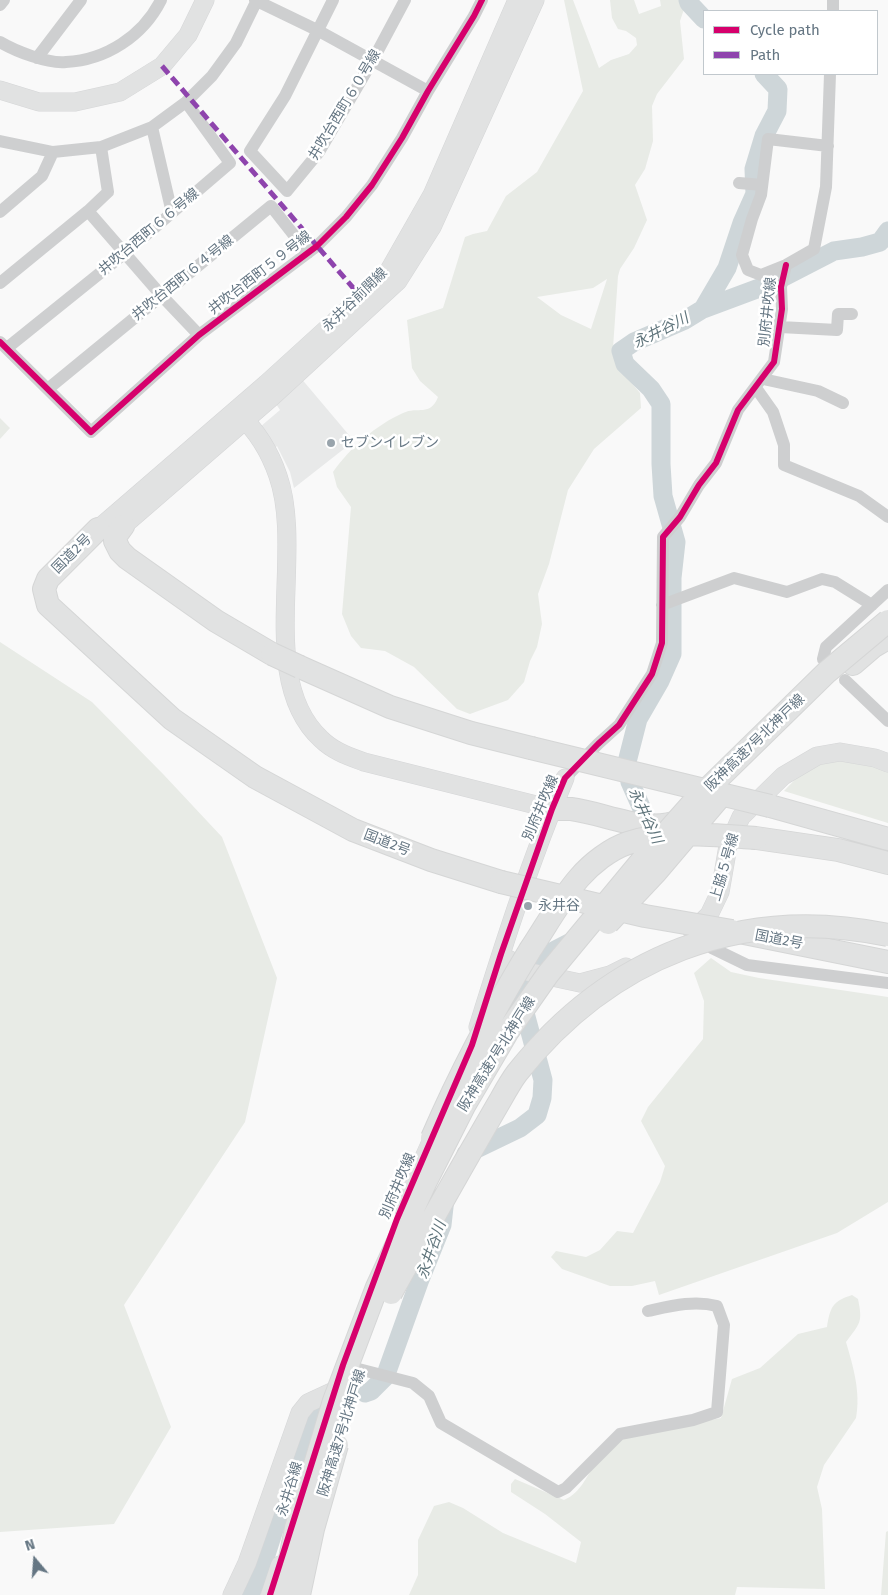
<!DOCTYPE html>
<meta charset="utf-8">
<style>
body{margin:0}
#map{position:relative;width:888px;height:1595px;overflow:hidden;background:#f9f9f9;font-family:"Fira Sans",sans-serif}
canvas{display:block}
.legend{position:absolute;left:703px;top:10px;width:175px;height:65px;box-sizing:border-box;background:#fff;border:1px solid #c1c8cd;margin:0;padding:6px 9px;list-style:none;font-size:15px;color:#657683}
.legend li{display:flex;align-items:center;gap:10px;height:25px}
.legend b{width:25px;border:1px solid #c1c8cd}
.north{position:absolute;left:10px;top:1535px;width:50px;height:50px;-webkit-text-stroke:4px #fff;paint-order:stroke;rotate:342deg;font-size:14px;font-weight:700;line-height:20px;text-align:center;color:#657683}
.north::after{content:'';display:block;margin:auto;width:18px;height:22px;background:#657683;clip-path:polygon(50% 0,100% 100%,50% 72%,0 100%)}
</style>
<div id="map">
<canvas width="888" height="1595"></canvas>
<ul class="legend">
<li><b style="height:6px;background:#d6006c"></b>Cycle path</li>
<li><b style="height:6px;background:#8e44ad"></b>Path</li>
</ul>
<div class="north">N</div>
</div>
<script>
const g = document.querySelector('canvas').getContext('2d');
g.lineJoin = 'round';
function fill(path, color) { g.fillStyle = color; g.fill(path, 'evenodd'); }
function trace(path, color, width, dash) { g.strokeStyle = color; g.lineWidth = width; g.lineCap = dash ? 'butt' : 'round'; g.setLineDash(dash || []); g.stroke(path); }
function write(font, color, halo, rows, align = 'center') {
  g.font = font + ' "Fira Sans","Noto Sans JP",sans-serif'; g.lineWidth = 5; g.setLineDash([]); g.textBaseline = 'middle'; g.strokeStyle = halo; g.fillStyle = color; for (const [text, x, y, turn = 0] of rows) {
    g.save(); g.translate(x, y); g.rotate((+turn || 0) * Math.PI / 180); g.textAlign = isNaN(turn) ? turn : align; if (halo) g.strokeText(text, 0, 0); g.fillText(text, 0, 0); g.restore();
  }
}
fill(new Path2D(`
 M300,377l54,64 -60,47 -4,-16 -13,-26 -5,5 -12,-24 20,-17 -6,-9z`), '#e8e9e9');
fill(new Path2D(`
 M564,0h9l26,68 12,-8 18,-6 8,-9 -1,-7 -10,-7 -8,-2 -6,-11 -2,-18h24l5,14 22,-8 -1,-6h23l2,6 -5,15 4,38 -27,35 -5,12 1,35 -8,28 -10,16 12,35 -13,28 -14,21 -2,7 -5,72 12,27 15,18 1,15 -47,41 -26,41 -19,74 -11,30 4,30 -5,23 -7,14 -6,21 -16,18 -38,14 -13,-5 -43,-42 -29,-16 -24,-3 -10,-12 -9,-22 9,-107 -14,-20 -4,-15c17,-24 43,-47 70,-59 15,-7 27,4 35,-16l-18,-16 -8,-13 -5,-48 36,-12 22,-71 8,-3 14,-3 19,-35 31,-24 46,-81zM607,279l-16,50 -30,-14 -24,-18 56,-9z
 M0,418l10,10 -10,11z
 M0,642l92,60 72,73 58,62 55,141 -32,144 -121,183 47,122 -57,97 -114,8z
 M849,759l39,12v52l-104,-32 25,-26z
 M711,958l20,14 28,6 129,19v205l-51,31 -178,62 -4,-14 -23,5h-22l-48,-17 -11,-12 5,-6 30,6 14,-7 17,-19 16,2 27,-51 5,-16 -24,-45 7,-14 55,-68 1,-38 -10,-28z
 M852,1295l6,4c5,24 2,24 -12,43 7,24 15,50 10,76l-32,47 -7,22 5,22 3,80 -88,-2 -2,8h-326l9,-20v-35l16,-34 15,-4 14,6 40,25 73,30 5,-21 -36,-28 -34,-22v-8l4,-5 49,21c17,-7 22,-24 33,-38 9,-12 20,-21 33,-27l91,-17 11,-39 28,-11 38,-34 29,-7c3,-20 6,-26 25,-32z
 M888,1531v64h-7l5,-63z`), '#e8ebe6');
trace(new Path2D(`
 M688,0l1,3 15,16
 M703,309l24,-41 15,-45 13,-29 -1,-25 10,-33 13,-25 1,-22 -14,-15
 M654,836l-24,-54 -3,-20 11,-43 22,-38 12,-27v-76l4,-36 -13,-46 -2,-32v-60l-10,-15 -26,-25 -4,-13 13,-9 51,-22 18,-11 67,-25 64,-33 28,-4 18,-5 8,-11
 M466,1154l54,-26 17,-13 5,-17 1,-18 -25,-93 16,-26 39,-20
 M365,1393l6,-2 14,-14 34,-95 23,-57 3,-27
 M250,1595l12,-28 50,-156 10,-3`), '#ced6d9', 19);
const secondary = new Path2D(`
 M0,90l39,12h36l45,-10 42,-26 26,-31 17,-35
 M238,413c18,17 32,39 40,63 27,77 -22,203 43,263 12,12 27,17 43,23l188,47
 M123,526l149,-129 126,-116 34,-54 103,-227
 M98,529l168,-145 121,-110 45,-79 85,-195
 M692,931l17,-16 11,-23 8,-46 13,-29 42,-41 34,-20 23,-4 35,6 13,5
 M510,960l19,12 51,11 30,-8 16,-8
 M478,1027c26,-84 53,-168 87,-249
 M402,1207l35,-79
 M232,1595l15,-32 53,-150 8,-10 26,-12
 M270,1595l10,-30`);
const highway = new Path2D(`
 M123,526l-8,11v4l5,10 7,7 89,63 56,33
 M98,529l-50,50 -4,10 4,16 124,114 83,58 98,53 78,30 70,22
 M853,664l21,-18 14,-8
 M300,667l90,40 81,26 60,15
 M770,806l118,33
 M552,809c6,0 13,0 19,0 34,4 77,27 110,11
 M756,838l82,12 50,13
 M744,933l144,29`);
trace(secondary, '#d5d6d7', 19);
trace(highway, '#d5d6d6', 24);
trace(new Path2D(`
 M255,0l62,30 111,61
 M333,0l-48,96 -35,55 37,40 32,-39 54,-92 32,-60
 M0,5l4,-5
 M833,11v-11
 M0,42c15,9 48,22 66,20 40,-2 77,-26 95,-62
 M37,58l44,-58
 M152,127l20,86
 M0,141l53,11 48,-5 51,-20 34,-25 26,-26 24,-33 21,-43
 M828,146l-60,-7 -7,56 -9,24 -10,36 6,15 13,5 25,-10 28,-16 12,-62 4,-113
 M739,183l23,2
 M88,211l73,84 38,40
 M0,212l42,-36 11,-24
 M0,283l88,-72 20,-19 -7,-45
 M780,327l57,3 1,-16h14
 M0,342l91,90 108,-97 118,-89 29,-29 26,-32 30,-47 26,-47 46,-75 8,-16
 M7,348l118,-95 105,-90 -44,-61
 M763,379l55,12 25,12
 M49,388l222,-182 37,47
 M756,388l17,24 11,33v20l75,31 29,21
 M662,605l72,-27 53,14 35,-13 13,3 37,23
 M835,670l-12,-11 3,-12 62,-57
 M845,680l43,41
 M565,778l33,-34 21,-19 33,-51 10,-31 1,-106 17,-20 19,-32 17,-22 22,-53 36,-48 8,-53 -1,-22 5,-22
 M705,939l7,9 35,17 141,18
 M343,1365l70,18 16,13 12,27 117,69 8,-4 54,-54 73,-14 24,-8 7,-87 -7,-19c-23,-6 -46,0 -69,5`), '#cecfd0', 12);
trace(secondary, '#e1e2e2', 18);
trace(highway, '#e1e2e2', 22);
const highwayBridge = new Path2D(`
 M272,654l28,13
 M531,748l239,58
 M501,882l144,34 87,15
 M608,923l48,-51 62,-73
 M432,1138c28,-65 61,-127 98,-188 16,-24 30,-50 49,-72 12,-14 31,-29 49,-35 41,-14 85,-8 128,-5
 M391,1293c27,-48 53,-95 80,-142 10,-17 20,-35 30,-52 5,-9 10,-18 16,-26 92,-116 224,-169 371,-138
 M283,1595l13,-67 38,-127 43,-114 49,-106 38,-75 44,-75 40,-57 97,-117 47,-53 135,-132 61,-51
 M299,1595l14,-66 24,-84`);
trace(highwayBridge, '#d5d6d6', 24, []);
trace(highwayBridge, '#e1e2e2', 22);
trace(new Path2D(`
 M162,66l199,231`), '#8e44ad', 5, [10, 5]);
trace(new Path2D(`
 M0,342l91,90 108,-97 118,-89 29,-29 26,-32 30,-47 26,-47 46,-75 8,-16
 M270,1595l73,-230 54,-146 75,-174 29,-91 51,-145 13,-31 33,-34 21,-19 33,-51 10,-31 1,-106 17,-20 19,-32 17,-22 22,-53 36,-48 8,-53 -1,-22 5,-22`), '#d6006c', 6);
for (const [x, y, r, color] of [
 [331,443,5,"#99a4ac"],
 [528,906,5,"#99a4ac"]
]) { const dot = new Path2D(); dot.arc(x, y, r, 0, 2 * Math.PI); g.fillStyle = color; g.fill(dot); trace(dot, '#fff', 2); }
write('14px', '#657683', '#fff', [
 ["井吹台西町６０号線",345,105,-59],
 ["井吹台西町６６号線",149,232,-40],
 ["井吹台西町５９号線",260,273,-38],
 ["井吹台西町６４号線",183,278,-39],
 ["永井谷前開線",355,300,-44],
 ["別府井吹線",768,312,-84],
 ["国道2号",72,554,-45],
 ["阪神高速7号北神戸線",755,743,-44],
 ["別府井吹線",541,808,-67],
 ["国道2号",387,843,21],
 ["上脇５号線",725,867,-74],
 ["国道2号",779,940,11],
 ["阪神高速7号北神戸線",497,1054,-58],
 ["別府井吹線",398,1186,-67],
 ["阪神高速7号北神戸線",342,1433,-73],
 ["永井谷線",290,1489,-73]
]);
write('14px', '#657683', '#fff', [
 ["セブンイレブン",341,443],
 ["永井谷",538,906]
], 'left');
write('italic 15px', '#60757c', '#fff', [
 ["永井谷川",661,331,-27],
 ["永井谷川",645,816,65],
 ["永井谷川",432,1250,-71]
]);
</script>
